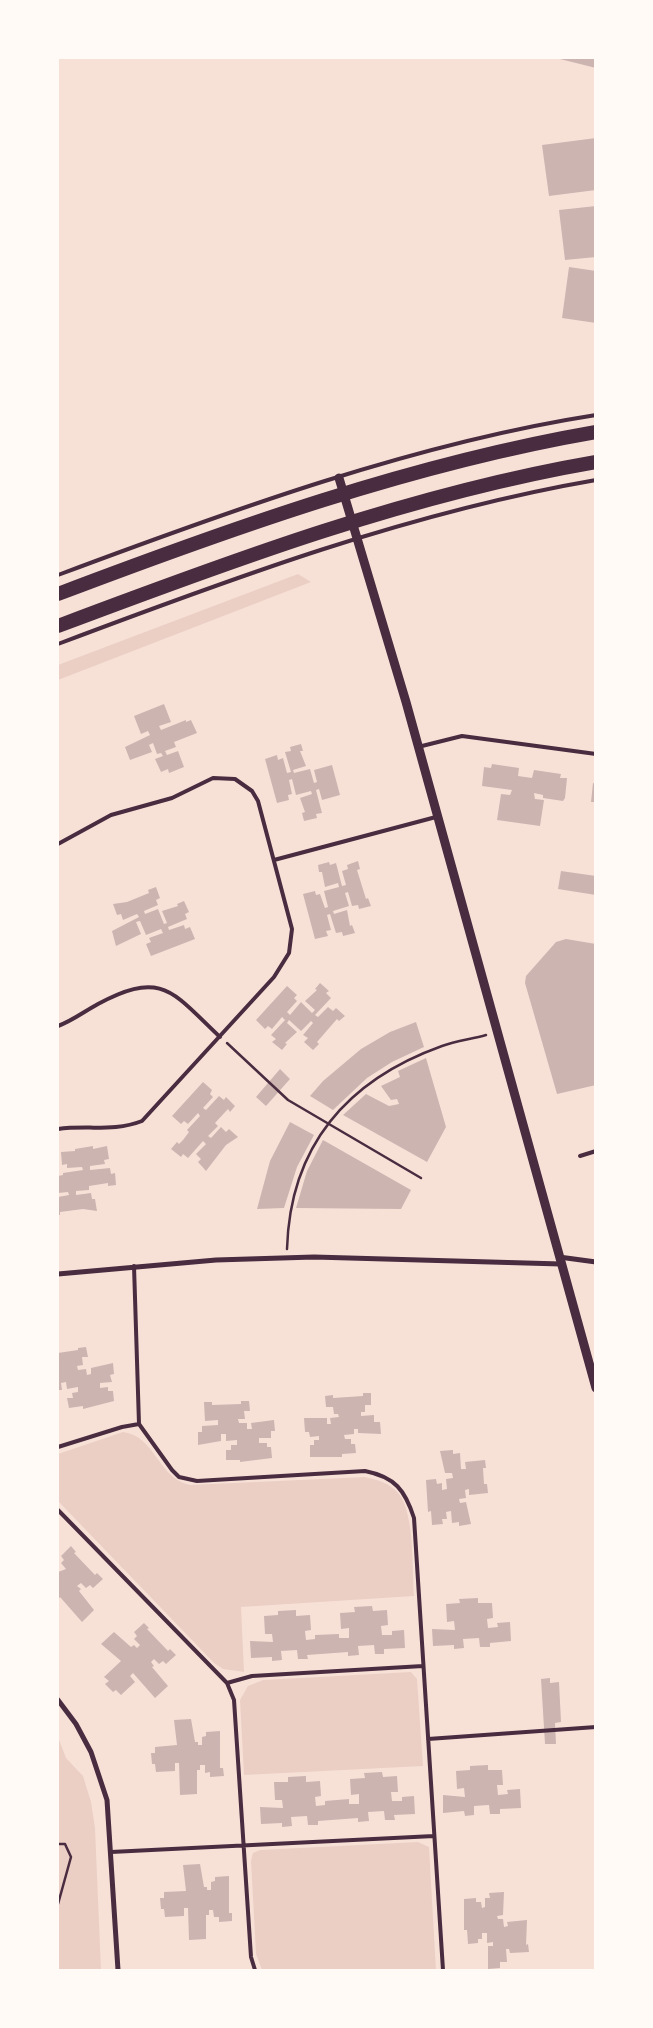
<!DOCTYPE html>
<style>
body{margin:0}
#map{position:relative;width:653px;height:2028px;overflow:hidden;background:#f7e1d7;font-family:Commissioner,sans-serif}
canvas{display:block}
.frame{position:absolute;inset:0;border:59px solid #fffaf5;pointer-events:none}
</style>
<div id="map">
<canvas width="653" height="2028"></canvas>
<div class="frame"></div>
</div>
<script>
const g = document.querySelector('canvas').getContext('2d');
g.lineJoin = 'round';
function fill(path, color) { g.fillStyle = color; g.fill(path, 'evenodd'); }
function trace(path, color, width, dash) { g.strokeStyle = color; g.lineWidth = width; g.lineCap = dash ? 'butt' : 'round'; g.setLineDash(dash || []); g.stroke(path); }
fill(new Path2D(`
 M298,574l13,8 -253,98v-15z
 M123,1432c33,4 34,46 67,53l175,-8c13,3 25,6 34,17 16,21 13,76 15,102l-173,11 3,65 -21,-3 -9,-6 -156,-162v-47z
 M411,1672l6,7 6,87 -179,9 -4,-75 8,-14 15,-6z
 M58,1737l8,21 17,18 8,26 4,26 6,142h-43z
 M418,1842l11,5 7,123h-174l-6,-16 -5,-93 2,-8 7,-3z`), '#ebcfc5');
fill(new Path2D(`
 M556,58h40v10z
 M596,138v52l-47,6 -7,-51z
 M596,206v51l-31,3 -6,-50z
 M569,267l27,4v52l-34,-5z
 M164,704l7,18 -12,4 2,4 25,-10v2l5,-2 6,13 -23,9 2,5 -11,4 2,4 11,-4 6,16 -15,6 -1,-4 -7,3 -6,-13 8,-3 -2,-3 -4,1 -4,-11 -4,2 3,7 -22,8 -5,-13 25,-12 -2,-4 -7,3 -7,-18z
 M301,744l2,7h-3l6,15 -13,4 1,3 16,-4 4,14 3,-1 -3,-12 18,-5 8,30 -18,5 -3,-11 -3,1 6,23 -6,1 1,4 -13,3 -2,-8 3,-1 -5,-14 12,-4 -1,-3 -15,4 -4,-16 -3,1 3,14 -4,1 1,5 -12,3 -12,-44 12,-4 1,5 5,-2 4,15 4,-1 -6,-20 6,-1 -1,-4z
 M492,764l27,4 -1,8 14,2 2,-8 27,4 -1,4h7l-2,20 -2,3 -20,-3v-3l-9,-2 1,6 9,1 -4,26 -43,-6 4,-26 9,1 2,-5 -30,-4 2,-19 7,1z
 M593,783l3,1v18h-5z
 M358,861l2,8 -3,1 9,29 2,-1 3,8 -12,3 -1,-4 -6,1 -4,-14 -3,1 4,13 -16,5 1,3 13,-4 3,16 2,-1 3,8 -12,3 -1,-4 -6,1 -6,-19 -3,1 4,15 -5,1 2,5 -13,3 -12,-45 12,-3 1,4 4,-1 5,14 3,-1 -4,-16 15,-4 -1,-4 -13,4 -3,-15h-3l-1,-7 11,-3 1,3 6,-2 6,23 4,-1 -4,-14 6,-2 -1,-4z
 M561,871l35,5v19l-38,-6z
 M156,887l4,11 -4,2 2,5 -14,6 1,3 13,-5 6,15 3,-1 -5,-12 16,-5 -1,-2 7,-3 5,11 -4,2 2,5 -19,8 1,3 15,-5 1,4 5,-2 5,12 -44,17 -5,-12 5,-2 -2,-4 14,-5 -2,-4 -15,6 -6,-14 -4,1 5,12 -25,12 -4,-15 27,-14 -2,-3 -14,6 -2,-6 -4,1 -4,-11 14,-2 22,-9 -1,-3z
 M566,939l30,5v141l-39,9 -32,-111 1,-7 30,-34z
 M320,983l9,8 -3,2 5,5 -16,17 3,2 10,-10 5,4 3,-3 9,8 -6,5 -2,-2 -20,23 2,2 -6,6 -9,-8 4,-4 -5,-3 10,-12 -2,-2 -10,10 -12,-11 -2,3 10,9 -12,11 2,1 -5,6 -10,-8 4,-3 -5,-4 14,-15 -3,-3 -10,12 -4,-3 -3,3 -9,-9 31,-34 10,9 -3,3 3,3 -10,11 3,3 11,-13 11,11 3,-3 -10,-9 12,-11 -2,-1z
 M416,1022l8,25 -32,15 -25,16 -34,32 -23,-14 13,-15 38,-32 29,-17z
 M426,1058l20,69 -19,35 -84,-47 23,-21 23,12 10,-2 -2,-5 -6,1 -10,-14 19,-9 -2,-6z
 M280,1069l10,10 -24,27 -10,-9z
 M203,1082l9,8 -2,4 3,3 -10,11 3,2 13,-14 5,4 2,-3 9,9 -5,6 -2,-3 -13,14 3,3 -10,10 3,2 10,-11 5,5 3,-3 9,8 -12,8 -20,26 -8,-9 3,-3 -5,-5 10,-10 -3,-3 -15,17 -5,-4 -2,3 -10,-8 6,-7 2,2 4,-4 6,-8 -2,-2 13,-14 -2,-3 -10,11 -4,-3 -3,3 -9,-8z
 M290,1122l24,13 -17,32 -13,41 -27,1 13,-48z
 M323,1140l88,50 -10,19 -105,-1 11,-37z
 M93,1146v3l14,-3 2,13 -5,1 1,4 -15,2v4l20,-2 1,6 4,-1 1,12 -8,1v-3l-19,3v4l-13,1v4l15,-2 1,6h3l2,12 -14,-2 -23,3v3h-2v-18l11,-2 -1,-3 -10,1v-17l5,-1v-2l20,-3 -1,-3 -15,1v-4l-5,1 -1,-13 14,-1v-2z
 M86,1347l2,10h-6l1,8 -6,1 1,4 8,-1 1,6 4,-1v-6l22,-5 1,11 -4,1 2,7 -12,1v5l8,-1v4h5l1,10 -31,8v-3l-14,2 -2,-10h6l-1,-5 6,-1v-5l-11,2 -1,-7 -5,1 1,7h-4v-37l20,-3v-2z
 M363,1393h8v12h-6v7h-4v4l13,-1v7h6l1,12 -23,-1v-4h-4v5l-10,1 1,4h6v5h4l1,9 -14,1v3h-32v-12h4v-5h5v-4l-9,1 -1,-5h-4l-1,-14h23v6h4l-1,-6 9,-1 -1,-3h-4l-1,-7h-7l-1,-11 8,-1v3l30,-2z
 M241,1401h8l1,10h-6l1,8h-7l1,4h8v6h5l-1,-6 23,-3 1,11h-4v7h-12v5h8v4h4l1,11 -32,4v-2h-14v-10h5v-5h6v-5l-11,1v-7h-5v7l-23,4v-13h4v-6l16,-1v-5l-13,1 -1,-19h8v3l29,-1z
 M453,1450v4l7,-1 1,16h5l-1,-7 20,-2 1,8h-3l1,16h3l1,9 -19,2v-6l-4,1 1,8 -7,1 1,4 6,-1 5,22 -12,2v-4l-7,1 -1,-12 -5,1 1,7h-5l1,5 -11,1 -1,-14 -3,1 -2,-32 10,-1 1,5 5,-1v7l5,-1 -1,-10 7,-1 -1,-5h-7l-5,-22z
 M71,1546l5,6 -2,1 21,22 2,-2 6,6 -10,9 -3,-3 -4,3 -5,-5 -4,3 4,3 -2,2 15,19 -12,12 -22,-25 -2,3v-28l8,-3 -5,-6 3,-3 -3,-4z
 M478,1598v5h14l1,15 -6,1 1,9 10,-1 -1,-4 13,-1 1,19 -21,2v4h-10l-1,-9 -16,1 1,9 -10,1v-4l-21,1 -1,-17 23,1 -1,-9 -7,1 -1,-18 14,-1 -1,-4z
 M372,1606l1,5 14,-1 1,15 -7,1 1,9h10v-4l12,-1 1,18 -21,1v5h-9l-1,-9 -16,1 1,9 -11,1v-4l-41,3 1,4h-10l-1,-9 -16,1 1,9 -10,1v-4l-21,1 -1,-17 23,1 -1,-8h-7l-1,-18 14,-1v-4l18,-1v6l14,-1 1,15 -6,1 1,9 9,-1v-4l24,-1v4h10v-10l-8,1 -1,-16 15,-1 -1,-5z
 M144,1623l5,5 -2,1 21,22 2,-2 6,6 -10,9 -3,-3 -4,3 -5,-5 -3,3 3,4 -2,1 16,19 -13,12 -22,-25 -3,3 5,6 -14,13 -5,-5 -3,2 -8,-8 4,-3 -5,-4 17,-16 -20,-17 13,-12 17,15 3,-2 3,3 3,-3 -6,-6 3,-3 -3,-4z
 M550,1678v5l9,-1 2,40 -6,1 1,21h-11l-4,-65z
 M191,1719l4,23h3v3h4v-8l4,-1v-4l14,-1v37h3l1,8 -14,1v-5l-5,1v-8h-5v5h-3v24l-17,1 -1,-32h-4v8l-19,1 -1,-8h-3l-1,-11h4v-6l22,-2 -3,-25z
 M488,1765v5h14l1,15h-6l1,10 10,-1 -1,-4 13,-1 1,19 -21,1v5h-10l-1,-9 -15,1v9l-9,1 -1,-5 -21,2v-18l22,2 -1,-9 -7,1 -1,-18 14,-1v-4z
 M382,1772l1,5 14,-1 1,16h-7l1,9h10v-4l12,-1 1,18 -21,1 1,5h-10l-1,-9 -16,1 1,9 -11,1v-4l-40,3v4h-10l-1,-9 -16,1 1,9 -10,1v-4l-21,1 -1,-17 23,1 -1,-8h-7l-1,-18h14v-5l18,-1v6l14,-1 1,15 -6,1 1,9 9,-1v-4l24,-2v5h10v-10l-8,1 -1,-16 15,-1 -1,-5z
 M200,1864l4,23h3v3h4v-8l4,-1v-4l14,-1v37h3v8l-13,1v-5h-5l-1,-7h-4v5h-3v24l-17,1 -1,-32h-4v8l-19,1 -1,-8h-3l-1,-11h4v-6l22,-1 -3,-26z
 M504,1892l-1,23 -6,1 1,3h5l1,8 4,-1 -1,-4 20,-2 -1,25 2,-1 1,8 -19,1 -1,-4h-3l1,13h-7v6l-12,1v-23h5v-4l-6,1v-10h-5v6h-4v4l-10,1 -1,-14h-3v-31l12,-1v4h5l1,6 3,-1v-9h5l-1,-5z`), '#ccb4b1');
trace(new Path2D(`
 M227,1043l61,57 133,78
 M287,1249c3,-103 60,-169 155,-203 14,-5 30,-7 44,-11
 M58,1844h7l6,13 -13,47`), '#4a2c40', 2.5);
trace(new Path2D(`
 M58,575c171,-64 357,-132 538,-160
 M58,644c175,-66 352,-132 538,-164
 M418,747l44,-11 134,18
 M58,844l53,-29 61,-17 41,-20 22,1 17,12 6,10 34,128 -3,24 -15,24 -132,144c-28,11 -56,4 -84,8
 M274,860l162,-43
 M58,1026c14,-5 27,-15 40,-22 65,-35 75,-11 122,33
 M580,1156l16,-5
 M134,1266l5,158 33,46 7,7 18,4 168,-10c30,6 40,19 49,47l29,452
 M58,1447l64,-20 17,-3
 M58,1510l169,173 7,17 17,257 4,13
 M227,1683l25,-7 171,-10
 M428,1739l168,-12
 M111,1852l323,-16`), '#4a2c40', 4);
trace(new Path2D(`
 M559,1257l37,5
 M58,1274l158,-14 98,-3 247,7
 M58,1700l18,24 15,28 16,48 11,170`), '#4a2c40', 5);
trace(new Path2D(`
 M339,478l67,224 190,686`), '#4a2c40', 9);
trace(new Path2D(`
 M58,594c174,-66 353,-130 538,-162
 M58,626c175,-66 352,-132 538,-164`), '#4a2c40', 14);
</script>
